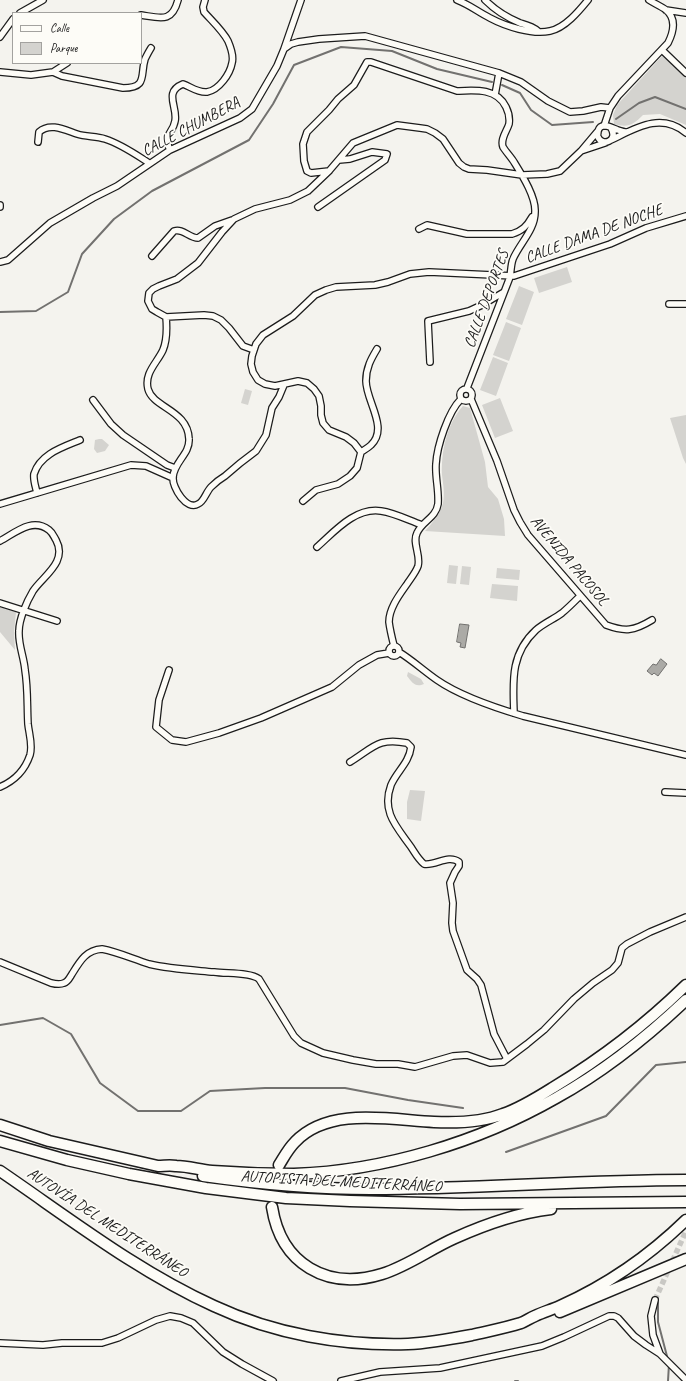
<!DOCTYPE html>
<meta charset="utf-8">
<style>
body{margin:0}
#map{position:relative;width:686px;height:1381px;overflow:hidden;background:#f4f3ee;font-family:Caveat,sans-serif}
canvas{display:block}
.legend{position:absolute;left:12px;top:12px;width:130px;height:52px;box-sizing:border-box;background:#fdfcf7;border:1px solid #a3a29f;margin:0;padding:5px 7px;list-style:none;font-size:12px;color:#1c1c1c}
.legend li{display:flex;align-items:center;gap:8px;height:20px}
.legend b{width:20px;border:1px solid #a3a29f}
</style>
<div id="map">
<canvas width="686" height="1381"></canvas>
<ul class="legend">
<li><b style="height:5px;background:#fdfcf7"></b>Calle</li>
<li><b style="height:11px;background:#d4d3cf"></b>Parque</li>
</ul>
</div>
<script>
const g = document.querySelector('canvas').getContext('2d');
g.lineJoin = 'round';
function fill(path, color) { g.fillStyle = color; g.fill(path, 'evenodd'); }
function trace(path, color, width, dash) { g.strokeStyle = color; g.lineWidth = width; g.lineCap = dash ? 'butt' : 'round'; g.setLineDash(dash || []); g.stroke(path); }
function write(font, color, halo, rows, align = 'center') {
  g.font = font + ' Caveat,sans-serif'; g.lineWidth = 3.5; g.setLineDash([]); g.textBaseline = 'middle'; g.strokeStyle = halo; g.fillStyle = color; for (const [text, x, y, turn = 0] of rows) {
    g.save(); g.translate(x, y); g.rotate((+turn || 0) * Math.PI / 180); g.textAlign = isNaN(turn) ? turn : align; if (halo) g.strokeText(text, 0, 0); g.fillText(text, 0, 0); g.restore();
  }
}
fill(new Path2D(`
 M662,56l24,20v49l-26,-11 -17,1c-10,10 -15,13 -29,9l-1,-9 4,-10z
 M567,267l5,15 -33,11 -5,-15z
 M519,286l15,6 -12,33 -16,-6z
 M506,322l15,6 -12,33 -16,-6z
 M493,357l15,6 -12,33 -16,-6z
 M245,389l7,2 -4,14 -7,-2z
 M500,398l13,33 -18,7 -13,-33z
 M463,406l7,2 15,54 3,25 10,12 6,20 1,17 -80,-5c8,-9 15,-17 18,-28 2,-8 0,-20 -1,-28 -1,-23 5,-52 21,-69z
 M686,415v49l-3,-6 -13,-40z
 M99,439h3l7,6 -4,6 -8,2 -3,-4 1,-9z
 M449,565l9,1 -2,18 -9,-1z
 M462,566l9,1 -2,18 -9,-1z
 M497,568l23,2 -1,10 -23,-2z
 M492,584l26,2 -1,15 -27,-3z
 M0,607l16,5 -2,20 1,18 -15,-18z
 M408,672l13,7 3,5c-9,4 -12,-2 -17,-8z
 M410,790l15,1 -4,30 -14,-2v-17z`), '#d4d3cf');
const water = new Path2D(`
 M460,624l9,1 -4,23 -5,-1 1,-4 -4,-1z
 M661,659l6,5 -9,12 -4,-3 -2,2 -5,-4 6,-7 3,1z`);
fill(water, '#abaaa6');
trace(water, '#72716f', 1);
trace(new Path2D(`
 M502,85l18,8 11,17 21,15 41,-3
 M616,119l23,-16 16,-6 31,12
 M0,312l36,-1 32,-19 14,-38 32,-35 38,-28 97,-51 24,-36 21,-39 47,-18 51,4 45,18 55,13
 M0,1025l43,-7 28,16 29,49 38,28h43l29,-20 55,-3h80l63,12 55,8
 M506,1152l100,-36 50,-51 30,-3
 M658,1302v20l10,38
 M515,1381h3
 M668,1381l1,-17`), '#72716f', 2);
trace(new Path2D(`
 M655,1300l31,-69`), '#c9c8c4', 5.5, [5.5, 3]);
const street = new Path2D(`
 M457,0c13,5 21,12 33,18 15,8 42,17 60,13 15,-3 29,-20 38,-31
 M485,0c9,9 23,18 35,23 7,2 12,3 18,8
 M666,10l20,3
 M20,13l23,-13
 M141,15c20,3 31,8 37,-15
 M0,37l13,-18
 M284,49l17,-49
 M662,50l24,23
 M0,72l31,3 22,-3 9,4 61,12c25,0 17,-13 22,-29 2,-4 4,-8 6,-11
 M53,72l14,-9
 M495,95l4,-22
 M604,126l6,-18 8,-12 50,-53c5,-10 9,-24 -2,-33 -5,-4 -11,-6 -17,-10
 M611,128c8,13 -9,19 -13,9 -1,-1 0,-5 0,-6 3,-10 14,-3 20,-1 3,1 6,2 9,2
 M611,140c25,-12 50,-28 75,-7
 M38,142l1,-10c11,-10 26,-2 38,2 9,3 19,2 28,5 16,5 30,15 44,24
 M170,150c-8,-16 3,-16 5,-29 3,-14 -12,-29 8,-37 8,3 15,9 24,8 12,-2 23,-18 25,-29 2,-7 -1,-15 -4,-22 -5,-10 -16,-20 -24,-29l-1,-5 2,-7
 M581,151l24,-8
 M329,171l-18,2 -4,-2 -3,-10 -1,-17 4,-12 22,-22 9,-11 16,-14 13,-23h4l86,29c18,-1 40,-3 49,16 3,6 4,10 3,17 -2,7 -9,15 -6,23 3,5 8,10 11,15 8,13 22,35 21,50 0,18 -15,31 -22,47 -2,5 -2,12 -3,18l-43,111
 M0,205v2
 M318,207l67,-47 2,-6 -15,-2 -22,7 -11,1
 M419,229l8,-4 40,9h45c10,-3 15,-8 20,-17
 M152,256l22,-25c9,-3 15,7 24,7l17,-12 17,-6
 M0,262l8,-2 42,-37 43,-25 24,-12 53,-36 70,-32 12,-9 25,-43 7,-17 7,-5 7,-2 21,-3 46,-3 134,37 22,9 27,19 22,11 13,-1 18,-4 9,1
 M669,304h17
 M166,317c1,11 1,23 -3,33 -6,13 -19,23 -15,39 5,19 40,21 41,50 1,15 -15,23 -16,38 -1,11 14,34 25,27 6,-2 8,-12 13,-17 4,-4 9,-8 14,-11 10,-9 20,-17 31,-25l10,-16 6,-27 7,-11 5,-12
 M254,350l-11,-4 -14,-18 -8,-8 -8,-4 -9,-1 -38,2 -9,-5 -5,-3 -4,-8 1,-8 4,-4 6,-3 18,-7 21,-16 24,-31 12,-13 21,-10 35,-9 18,-9 21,-20 24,-28 44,-18 23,3 7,1 8,4 8,6 16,24 5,4 5,2 18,1 35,5 25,-1 13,-3 21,-20 16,-19
 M430,362l-2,-41 41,-10 13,-6 22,-13
 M460 395a6 6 0 1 1 12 0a6 6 0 1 1-12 0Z
 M471,399l26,62 17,49 6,12 8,13 78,90c19,7 28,6 46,-5
 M93,400l18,24 12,11 44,30 8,3
 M361,452l-7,-9 -8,-6 -17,-7 -6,-7 -2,-8v-9l-2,-10 -5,-7 -7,-6 -9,-2 -23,5 -10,-2 -7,-4 -5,-8 -2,-8 1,-8 4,-12 7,-9 30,-19 22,-21 11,-5 10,-3 39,-2 13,-3 22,-8 19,-2 85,4 96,-32 36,-16 40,-12
 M37,493c-1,-5 -4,-13 -3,-19 6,-20 29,-27 46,-34
 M303,501l13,-11 22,-6 12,-8 7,-8 4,-16c3,-2 7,-4 10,-7 18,-17 -5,-44 -5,-64 0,-13 5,-22 11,-32
 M0,504l131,-39 15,1 27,12
 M0,541c15,-8 32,-24 49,-11 4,3 5,7 7,10 12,22 -13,36 -23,51 -6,10 -14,28 -14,40 -1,13 5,26 6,39 3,18 2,36 3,54 1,10 5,21 2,31 -5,15 -16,26 -30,32
 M317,547c17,-15 38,-40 64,-36 14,2 27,9 41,14
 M0,603l57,18
 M394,646c-2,-8 -4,-16 -5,-24 0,-14 11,-28 18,-38 4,-6 9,-12 11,-18 3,-11 -6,-23 -1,-33 5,-12 19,-15 21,-29 1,-14 -3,-27 -2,-40 1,-18 12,-52 25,-65
 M389 651a5 5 0 1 1 10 0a5 5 0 1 1-10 0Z
 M399,652c13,8 25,19 38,28 23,16 59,28 86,36l163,39
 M169,670l-10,30 -3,27 16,13 14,2 33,-9 42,-15 71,-31 27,-22 18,-10 12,-2
 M514,713c-1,-31 -4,-59 22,-83 8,-7 18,-11 26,-17 6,-5 12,-11 18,-17
 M350,762c23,-14 28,-25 57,-19l4,4c-2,16 -14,24 -20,38 -10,27 6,42 20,62 4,6 7,12 13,17 12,2 24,-10 35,-2v4l-4,6 -5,11 3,20 -1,20 1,8 14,39 10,9 4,6 13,49 13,25
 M665,792l21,1
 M0,962l51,21c4,1 9,2 13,0 4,-1 6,-6 8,-9 8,-13 14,-24 30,-25 16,3 31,10 47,15 21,5 43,6 65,8 12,2 36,0 45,7l35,57 7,7 22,10 30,7 23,4h22l17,3 38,-11 14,-1 23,8 13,-1 24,-18 17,-14 30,-31 19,-16 19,-13 6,-7 4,-15 5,-4 23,-12 36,-15
 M655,1300l-4,16 2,19 7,19 26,26
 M0,1343l43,2 19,-2h40l16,-5 38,-18 14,-4 11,2 12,5 30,29 19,12 31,17
 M341,1381l39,-9 60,-4 102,-22 22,-9 45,-21h5l4,2 16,18 12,9 14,9`);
const highway = new Path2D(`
 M0,1125l49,16 109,25c6,0 12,-1 18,0 12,0 24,4 36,5 27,2 55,3 82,3 89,-3 185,-32 262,-76 47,-26 91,-61 130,-98
 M0,1141l67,19 62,14 77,14 80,10 64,3 110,3 226,-2
 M279,1165c5,-8 9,-16 16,-23 34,-36 96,-22 139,-20 22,1 49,0 69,-8 18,-6 35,-17 51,-27 48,-29 92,-63 132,-102
 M0,1171c69,47 137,100 214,135 60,28 128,40 194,38 22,-1 43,-5 64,-9 17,-4 33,-7 49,-12 5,-2 9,-5 14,-7 8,-4 16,-6 25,-10 47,-21 89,-50 126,-86
 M203,1176c56,8 112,13 168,13 105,0 210,-9 315,-9
 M272,1207c9,57 55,84 110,67 26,-8 48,-25 73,-36 31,-14 62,-25 96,-29
 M560,1312l126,-53`);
trace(street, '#1c1c1c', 8);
trace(highway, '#1c1c1c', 13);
trace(street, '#fdfcf7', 5.5);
trace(highway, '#fdfcf7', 10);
write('16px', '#1c1c1c', '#fdfcf7', [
 ["CALLE CHUMBERA",191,127,-28],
 ["CALLE DAMA DE NOCHE",594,234,-20],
 ["CALLE DEPORTES",487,299,-70],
 ["AVENIDA PACOSOL",569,561,50],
 ["AUTOPISTA DEL MEDITERRÁNEO",341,1182,3],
 ["AUTOVÍA DEL MEDITERRÁNEO",107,1223,33]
]);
</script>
